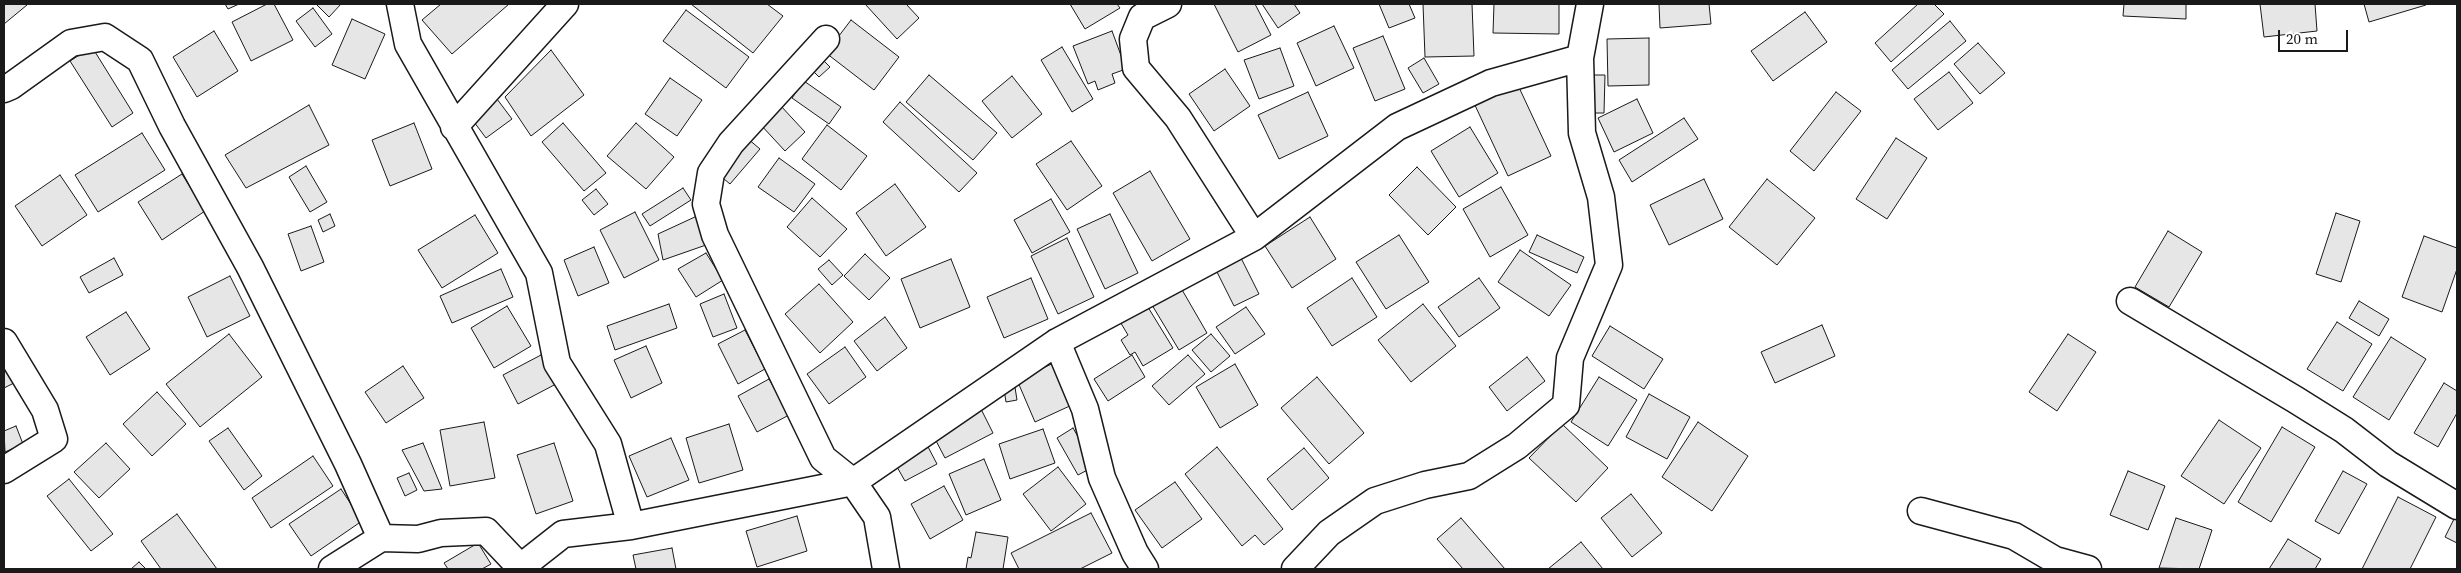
<!DOCTYPE html>
<html>
<head>
<meta charset="utf-8">
<style>
  body { margin:0 }
  #map { position:relative; width:2461px; height:573px; overflow:hidden; background:#fff; font-family:"Source Serif 4",serif }
  canvas { display:block }
  .frame { position:absolute; inset:0; border:5px solid #1a1a1a; pointer-events:none }
  .scale { position:absolute; left:2278px; top:30px; width:70px; height:22px; box-sizing:border-box; border:2px solid #1a1a1a; border-top:0; padding-left:6px; font-size:15px; line-height:18px; white-space:nowrap; color:#1a1a1a; -webkit-text-stroke:4px #fff; paint-order:stroke }
</style>
</head>
<body>
<div id="map">
<canvas width="2461" height="573"></canvas>
<div class="frame"></div>
<div class="scale">20 m</div>
</div>
<script>
const ctx = document.querySelector('canvas').getContext('2d');
ctx.lineJoin = 'round';
function paint(path, color) { ctx.fillStyle = color; ctx.fill(path, 'evenodd'); }
const shape = rows => new Path2D(rows.map(r => 'M' + r).join(''));
function strokePath(path, color, width, dash) { ctx.strokeStyle = color; ctx.lineWidth = width; ctx.lineCap = dash ? 'butt' : 'round'; ctx.setLineDash(dash || []); ctx.stroke(path); }
const building = shape([
  [4,4,26,4,27,5,4,24,4,4],
  [225,4,239,4,228,9,225,4],
  [267,4,274,4,293,40,251,61,232,22,267,4],
  [316,4,341,4,329,17,316,4],
  [441,4,509,4,452,54,422,20,441,4],
  [691,4,767,4,783,16,753,53,691,4],
  [865,4,906,4,919,18,897,39,865,4],
  [1070,4,1117,4,1120,8,1085,29,1070,4],
  [1214,4,1255,4,1271,35,1238,52,1214,4],
  [1262,4,1294,4,1300,13,1278,28,1262,4],
  [1379,4,1409,4,1415,18,1389,28,1379,4],
  [1423,4,1472,4,1474,56,1425,57,1423,4],
  [1494,4,1559,4,1559,34,1493,33,1494,4],
  [1659,4,1709,4,1711,24,1660,28,1659,4],
  [1918,4,1934,4,1944,14,1891,62,1875,43,1918,4],
  [2124,4,2186,4,2186,19,2123,16,2124,4],
  [2260,4,2315,4,2317,31,2264,37,2260,4],
  [2364,4,2426,4,2426,5,2369,22,2364,4],
  [313,8,332,34,315,47,296,21,313,8],
  [686,10,749,57,726,88,663,41,686,10],
  [1805,12,1827,42,1773,81,1751,51,1805,12],
  [352,19,385,34,365,79,332,65,352,19],
  [851,20,899,57,874,90,826,53,851,20],
  [1950,21,1966,41,1908,89,1892,70,1950,21],
  [1334,26,1354,68,1316,86,1297,43,1334,26],
  [214,31,238,71,197,97,173,57,214,31],
  [1112,31,1126,69,1112,74,1115,83,1098,90,1095,81,1088,84,1073,46,1112,31],
  [1383,36,1405,89,1375,101,1353,48,1383,36],
  [1649,38,1649,85,1608,86,1607,39,1649,38],
  [1978,43,2005,73,1980,94,1954,64,1978,43],
  [92,47,133,113,112,127,70,61,92,47],
  [1062,47,1093,99,1072,112,1041,60,1062,47],
  [1280,48,1294,86,1259,99,1244,60,1280,48],
  [551,50,584,95,531,136,505,97,551,50],
  [816,53,830,67,819,77,806,64,816,53],
  [1424,58,1439,84,1423,93,1408,68,1424,58],
  [1225,69,1250,106,1214,131,1189,94,1225,69],
  [1949,72,1973,103,1938,130,1914,99,1949,72],
  [929,75,997,133,973,160,906,102,929,75],
  [1588,75,1605,75,1604,113,1588,113,1588,75],
  [1012,76,1042,114,1012,138,982,101,1012,76],
  [670,78,702,100,677,136,645,114,670,78],
  [804,81,841,107,829,124,792,98,804,81],
  [1516,81,1551,156,1508,176,1473,101,1516,81],
  [1308,92,1328,136,1279,159,1258,115,1308,92],
  [1836,92,1861,111,1814,171,1790,151,1836,92],
  [494,95,512,119,486,138,468,114,494,95],
  [1637,99,1653,133,1614,152,1598,118,1637,99],
  [900,102,977,173,959,192,883,122,900,102],
  [309,105,329,145,246,188,225,155,309,105],
  [780,105,805,132,785,151,760,124,780,105],
  [1684,118,1698,139,1632,182,1619,160,1684,118],
  [414,123,432,169,390,186,372,140,414,123],
  [563,123,606,173,584,191,542,142,563,123],
  [636,123,674,157,646,189,607,156,636,123],
  [827,125,867,156,841,190,802,159,827,125],
  [1470,127,1498,173,1459,197,1431,151,1470,127],
  [142,133,165,170,98,212,75,175,142,133],
  [747,138,760,149,730,184,717,173,747,138],
  [1896,138,1927,158,1887,219,1856,199,1896,138],
  [1071,141,1102,186,1067,210,1036,164,1071,141],
  [779,158,815,184,794,212,758,187,779,158],
  [306,166,327,202,310,212,289,177,306,166],
  [1417,167,1456,207,1428,235,1389,195,1417,167],
  [1150,171,1190,239,1152,261,1113,193,1150,171],
  [182,174,205,211,162,240,138,202,182,174],
  [60,175,87,215,42,246,15,206,60,175],
  [1704,179,1723,219,1669,245,1650,205,1704,179],
  [1767,179,1815,218,1777,265,1729,227,1767,179],
  [895,184,926,227,886,256,856,213,895,184],
  [1501,187,1528,235,1490,257,1463,209,1501,187],
  [683,188,691,200,650,226,642,214,683,188],
  [596,189,608,204,594,215,582,200,596,189],
  [812,198,847,229,820,257,787,227,812,198],
  [1051,199,1070,232,1032,253,1014,220,1051,199],
  [635,212,659,260,624,278,600,230,635,212],
  [2336,213,2360,221,2341,282,2316,274,2336,213],
  [330,214,335,226,323,232,318,220,330,214],
  [1110,214,1138,273,1105,289,1077,229,1110,214],
  [475,215,498,253,442,288,418,250,475,215],
  [697,216,706,245,663,260,658,234,697,216],
  [1310,217,1336,259,1292,288,1265,246,1310,217],
  [311,226,324,262,301,271,288,234,311,226],
  [2168,231,2202,252,2169,307,2135,287,2168,231],
  [1399,235,1429,282,1386,309,1356,262,1399,235],
  [1537,235,1584,257,1577,273,1529,252,1537,235],
  [2424,236,2457,248,2457,269,2442,312,2402,297,2424,236],
  [1067,238,1094,297,1058,314,1031,256,1067,238],
  [594,247,609,283,578,296,564,260,594,247],
  [1520,250,1571,285,1549,316,1498,282,1520,250],
  [706,253,723,280,696,297,678,269,706,253],
  [865,254,890,278,869,300,844,276,865,254],
  [114,258,123,275,89,293,80,277,114,258],
  [1241,258,1259,294,1234,306,1216,270,1241,258],
  [951,259,970,307,920,328,901,279,951,259],
  [829,260,843,275,832,285,818,269,829,260],
  [501,269,513,297,452,323,440,296,501,269],
  [230,276,250,316,207,337,188,297,230,276],
  [1031,278,1048,319,1004,338,987,297,1031,278],
  [1352,278,1377,317,1332,346,1307,308,1352,278],
  [1479,278,1500,308,1459,337,1438,307,1479,278],
  [819,284,853,322,820,353,785,314,819,284],
  [1181,288,1207,333,1179,350,1152,305,1181,288],
  [724,294,737,328,713,337,700,304,724,294],
  [2359,301,2389,319,2379,336,2349,318,2359,301],
  [669,304,677,328,615,350,607,326,669,304],
  [1146,304,1173,348,1143,366,1135,352,1130,355,1121,340,1128,335,1119,320,1146,304],
  [1423,304,1456,346,1411,382,1378,340,1423,304],
  [507,306,531,346,494,368,471,328,507,306],
  [1246,307,1265,334,1235,354,1216,327,1246,307],
  [126,312,150,349,110,375,86,337,126,312],
  [885,317,907,348,877,371,854,341,885,317],
  [2337,322,2372,344,2343,391,2307,369,2337,322],
  [1822,325,1835,356,1775,383,1761,352,1822,325],
  [1610,326,1663,359,1644,389,1592,356,1610,326],
  [745,330,765,369,738,384,718,344,745,330],
  [229,334,262,377,200,427,166,384,229,334],
  [1211,334,1230,356,1211,372,1192,350,1211,334],
  [2068,334,2096,352,2057,411,2029,392,2068,334],
  [2391,337,2426,359,2389,420,2353,397,2391,337],
  [646,346,662,383,631,398,614,360,646,346],
  [845,347,866,377,829,404,807,374,845,347],
  [541,355,556,384,518,404,503,375,541,355],
  [1132,355,1145,377,1108,401,1094,379,1132,355],
  [1188,355,1205,374,1169,405,1152,386,1188,355],
  [1527,357,1545,381,1507,411,1489,387,1527,357],
  [4,362,14,383,4,388,4,362],
  [1056,362,1074,404,1035,422,1017,380,1056,362],
  [1235,364,1258,405,1220,428,1196,387,1235,364],
  [403,366,424,398,386,423,365,392,403,366],
  [1317,377,1364,433,1329,464,1281,408,1317,377],
  [1599,377,1637,400,1608,446,1571,422,1599,377],
  [769,379,789,415,757,432,738,396,769,379],
  [1014,381,1017,400,1006,402,1003,383,1014,381],
  [2444,383,2457,391,2457,413,2438,447,2414,433,2444,383],
  [157,392,186,424,152,456,123,424,157,392],
  [1649,394,1690,417,1667,459,1626,437,1649,394],
  [981,409,993,433,945,458,933,435,981,409],
  [2219,420,2261,448,2224,504,2181,476,2219,420],
  [484,422,495,478,450,486,440,430,484,422],
  [1698,422,1748,456,1712,511,1662,477,1698,422],
  [729,424,743,470,699,483,686,438,729,424],
  [1562,424,1608,468,1576,502,1529,458,1562,424],
  [16,426,23,444,5,452,4,431,16,426],
  [2282,427,2315,447,2271,522,2238,502,2282,427],
  [228,428,262,476,244,490,209,441,228,428],
  [1073,428,1095,466,1078,475,1057,438,1073,428],
  [1043,429,1055,463,1010,479,999,444,1043,429],
  [671,438,689,480,647,497,629,456,671,438],
  [106,443,130,469,99,498,74,472,106,443],
  [423,443,442,489,424,491,402,450,423,443],
  [554,443,573,501,536,514,517,455,554,443],
  [926,443,937,464,905,481,893,460,926,443],
  [1217,447,1283,529,1264,545,1255,535,1242,546,1185,474,1217,447],
  [1304,448,1329,478,1292,510,1267,479,1304,448],
  [313,456,333,486,271,528,252,498,313,456],
  [984,459,1001,500,966,515,949,474,984,459],
  [1058,467,1086,504,1051,531,1023,494,1058,467],
  [2128,471,2165,486,2148,530,2110,515,2128,471],
  [2343,471,2367,484,2339,534,2315,521,2343,471],
  [409,473,417,490,405,496,397,478,409,473],
  [69,479,113,534,91,551,47,496,69,479],
  [1175,482,1202,519,1162,548,1135,510,1175,482],
  [944,486,963,520,930,539,911,504,944,486],
  [341,489,362,521,311,556,289,524,341,489],
  [1631,494,1662,533,1632,557,1601,518,1631,494],
  [2398,497,2436,517,2410,569,2362,569,2398,497],
  [1091,513,1112,553,1080,569,1019,569,1011,553,1091,513],
  [177,514,217,569,161,569,141,541,177,514],
  [2456,515,2457,515,2457,543,2445,537,2456,515],
  [797,516,807,551,757,567,746,531,797,516],
  [1461,518,1505,569,1463,569,1437,539,1461,518],
  [2176,518,2212,530,2199,569,2159,568,2176,518],
  [976,532,1008,537,1003,569,966,569,968,557,971,558,976,532],
  [2288,539,2321,559,2315,569,2269,569,2288,539],
  [1581,542,1603,569,1548,569,1581,542],
  [478,543,491,564,482,569,448,569,444,563,478,543],
  [672,548,676,569,636,569,633,555,672,548],
  [139,562,146,569,131,569,139,562]
]);
paint(building, '#e6e6e6');
strokePath(building, '#1a1a1a', 1);
const minor = shape([
  [400,4,408,44,539,273,557,363,608,444,631,526],
  [1168,4,1142,17,1133,39,1136,68,1178,118,1254,237],
  [826,39,731,143,711,173,706,204,715,235,823,458,853,482,877,517,886,569],
  [4,89,11,86,71,43,105,37,140,60,172,126,250,267,348,464,381,538],
  [454,127,565,4],
  [2130,301,2296,400,2344,430,2388,464,2457,506],
  [4,342,45,410,54,439,4,470],
  [1057,342,1085,409,1102,478,1135,553,1145,569],
  [1921,511,2014,536,2055,560,2088,569],
  [521,567,563,534,631,526,853,482,1057,342,1254,237,1397,127,1491,83,1580,58],
  [332,569,381,538,418,539,441,533,486,531,522,569],
  [1295,569,1329,533,1375,501,1425,485,1469,476,1517,446,1566,405,1570,358,1609,265,1601,197,1582,133,1580,58,1590,4]
]);
strokePath(minor, '#1a1a1a', 29);
strokePath(minor, '#fff', 26);
</script>
</body>
</html>
